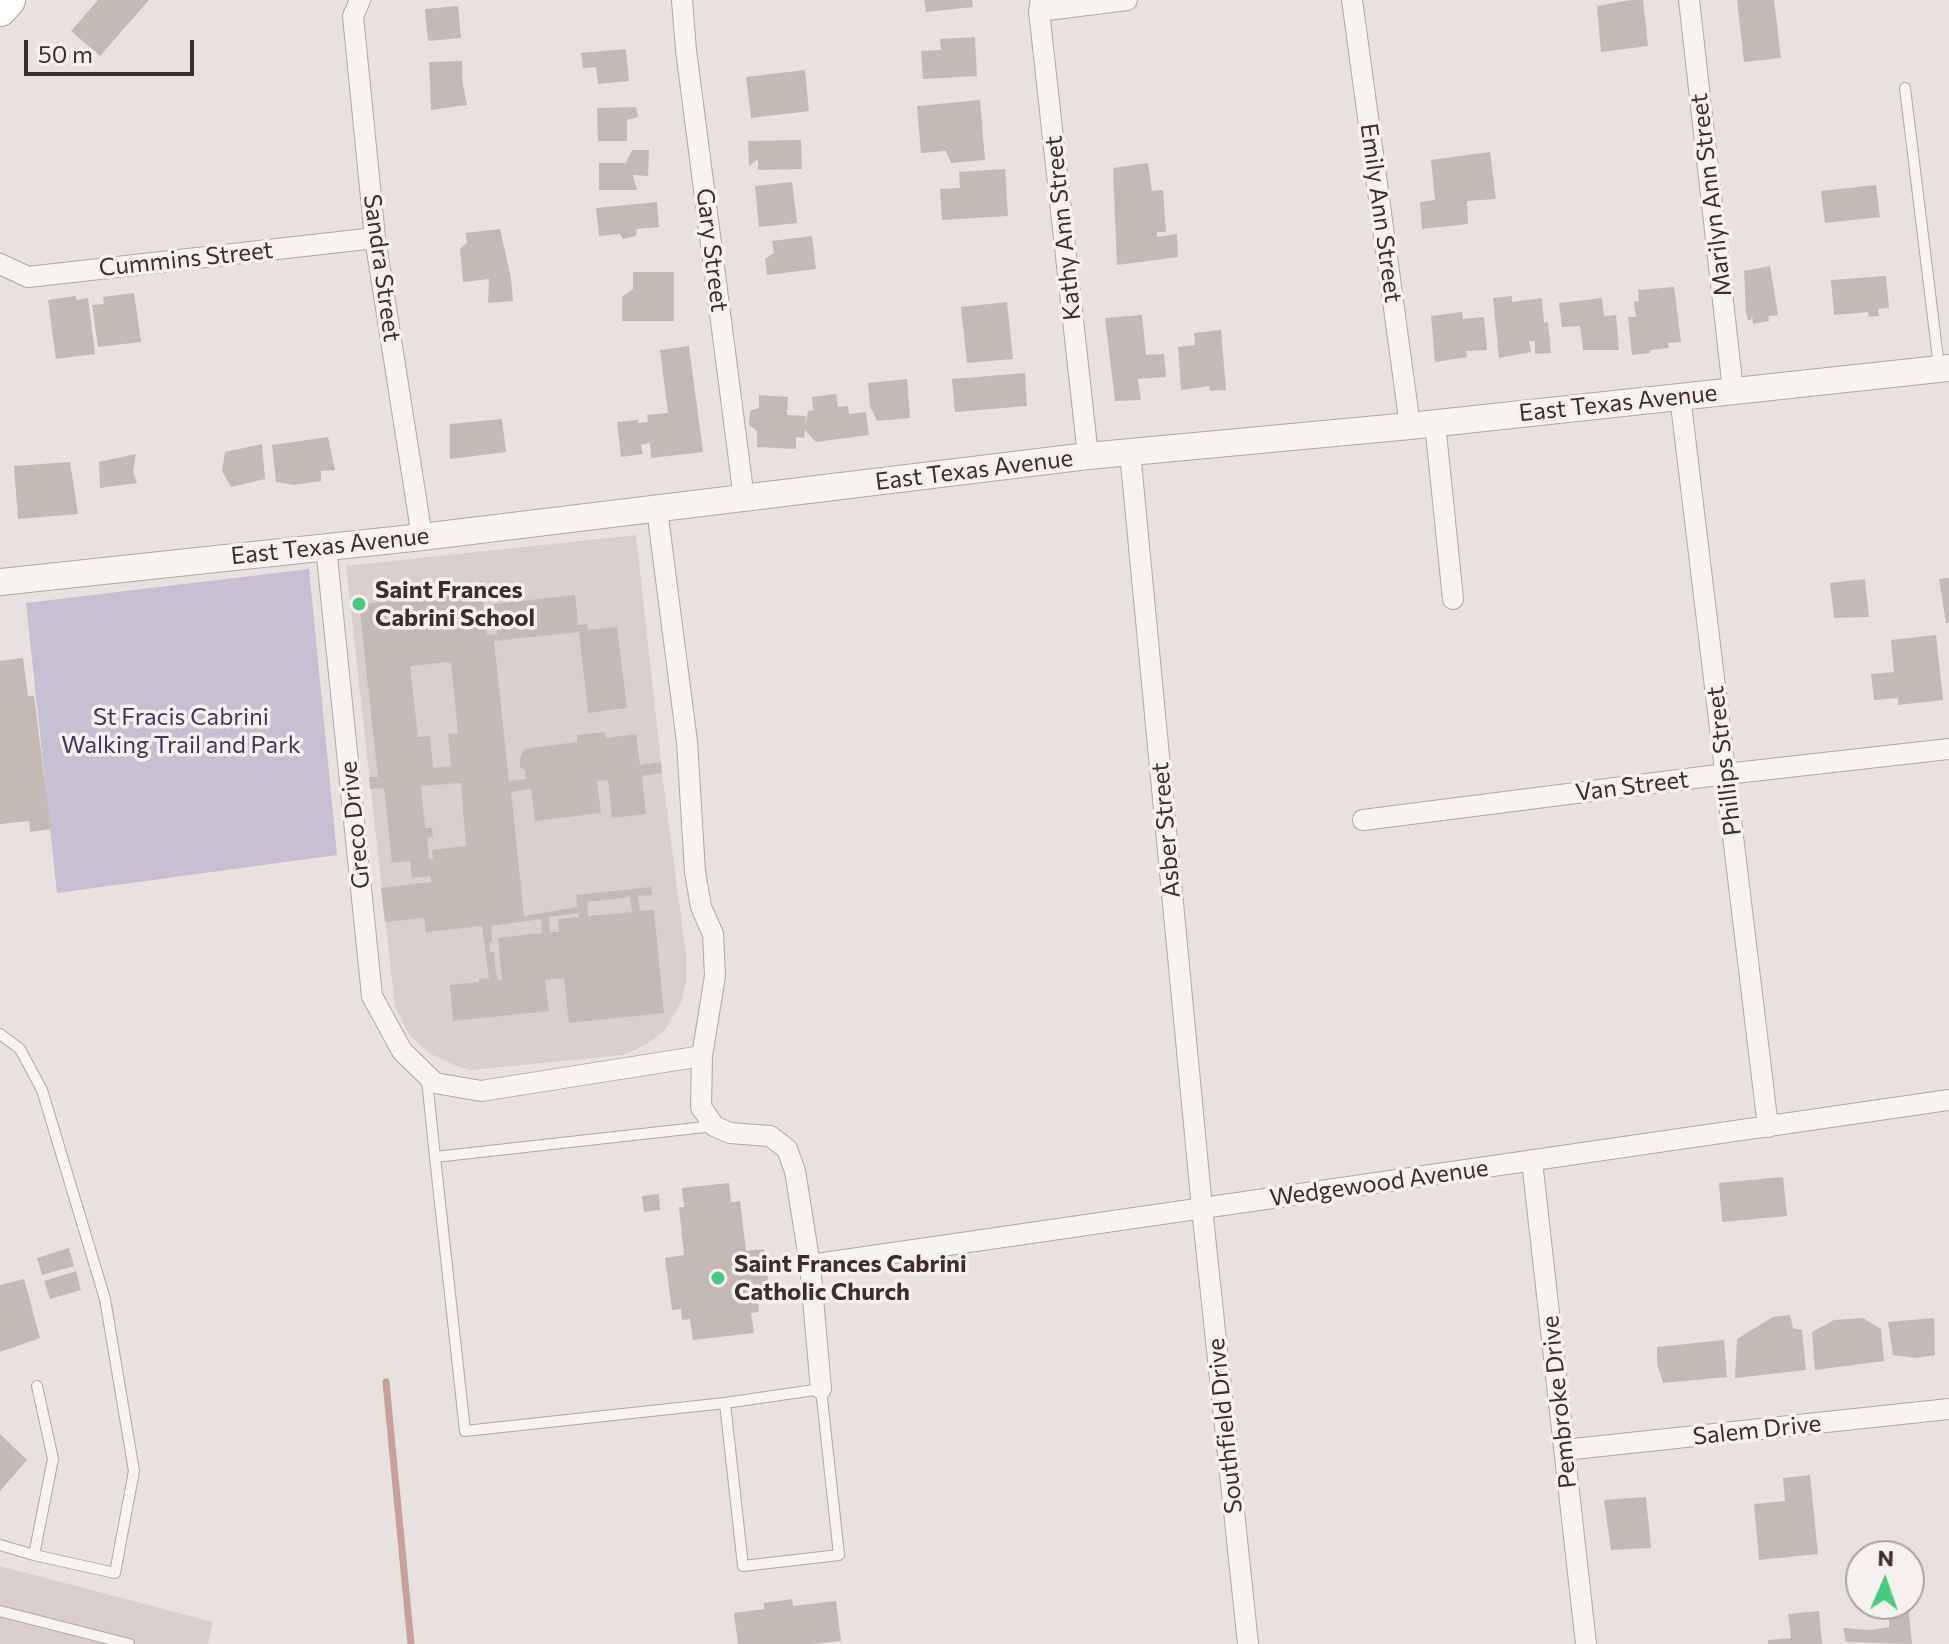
<!DOCTYPE html>
<html>
<head>
<meta charset="utf-8">
<style>
  body { margin:0 }
  #map { position:relative; width:1949px; height:1644px; overflow:hidden; background:#e8e1df; font-family:Commissioner,sans-serif }
  canvas { display:block }
  .north { position:absolute; left:1845px; top:1540px; width:80px; height:80px; box-sizing:border-box; background:#f6f0ee; border:2px solid #ada29f; border-radius:50%; rotate:2deg; font-size:22px; font-weight:700; line-height:32px; text-align:center; color:#3f2d28 }
  .north::after { content:''; display:block; margin:auto; width:28px; height:36px; background:#44cd80; clip-path:polygon(50% 0,100% 100%,50% 72%,0 100%) }
  .scale { position:absolute; left:24px; top:40px; width:170px; height:36px; box-sizing:border-box; border:4px solid #3f2d28; border-top:0; padding-left:10px; font-size:24px; line-height:28px; white-space:nowrap; color:#3f2d28; -webkit-text-stroke:6px #f6f0ee; paint-order:stroke }
</style>
</head>
<body>
<div id="map">
<canvas width="1949" height="1644"></canvas>
<div class="north">N</div>
<div class="scale">50 m</div>
</div>
<script>
const ctx = document.querySelector('canvas').getContext('2d');
ctx.lineJoin = 'round';
function paint(path, color) { ctx.fillStyle = color; ctx.fill(path, 'evenodd'); }
const shape = rows => new Path2D(rows.map(r => 'M' + r).join(''));
function strokePath(path, color, width, dash) { ctx.strokeStyle = color; ctx.lineWidth = width; ctx.lineCap = dash ? 'butt' : 'round'; ctx.setLineDash(dash || []); ctx.stroke(path); }
function write(font, color, halo, rows, align = 'center') {
  ctx.font = font + ' Commissioner,sans-serif'; ctx.lineWidth = 7; ctx.setLineDash([]); ctx.textBaseline = 'middle'; ctx.strokeStyle = halo; ctx.fillStyle = color; for (const [text, x, y, turn = 0] of rows) {
    ctx.save(); ctx.translate(x, y); ctx.rotate((+turn || 0) * Math.PI / 180); ctx.textAlign = isNaN(turn) ? turn : align; if (halo) ctx.strokeText(text, 0, 0); ctx.fillText(text, 0, 0); ctx.restore();
  }
}
paint(shape([
  [636,535,662,773,686,955,686,981,681,1003,664,1031,647,1044,623,1055,470,1070,456,1066,431,1054,420,1045,409,1034,395,1007,346,566],
  [0,1566,213,1622,208,1644,0,1644]
]), '#dacfcd');
paint(shape([
  [309,569,337,855,57,893,26,603]
]), '#c6c0d2');
strokePath(shape([
  [386,1382,411,1644]
]), '#c89f9a', 7);
paint(shape([
  [98,0,149,0,100,56,71,31],
  [924,0,972,0,973,7,926,12],
  [1631,0,1643,0,1648,46,1601,52,1597,6],
  [1737,0,1774,0,1781,58,1744,62],
  [458,6,461,38,428,41,425,9],
  [975,37,977,76,923,79,921,51,941,50,940,39],
  [626,49,629,81,598,84,596,67,583,68,581,53],
  [462,61,462,79,467,105,431,110,429,62],
  [805,70,809,111,751,118,746,77],
  [980,100,985,160,951,163,946,151,921,153,917,106],
  [636,107,638,117,627,120,627,141,598,141,597,108],
  [801,140,802,169,758,170,758,159,749,166,748,141],
  [632,150,649,150,648,176,633,175,637,190,599,190,599,163,626,163],
  [1490,152,1496,199,1467,201,1468,224,1422,229,1420,202,1435,200,1431,160],
  [1148,163,1152,191,1163,190,1166,232,1157,232,1157,237,1177,234,1178,257,1117,265,1113,168],
  [1005,169,1008,216,942,220,940,189,960,188,959,172],
  [792,182,797,223,759,227,755,186],
  [1876,185,1880,217,1825,223,1821,191],
  [657,202,659,227,637,229,636,236,623,239,620,234,599,236,596,208],
  [500,229,511,278,513,301,488,303,489,279,463,282,460,249,467,242,466,233],
  [812,236,816,269,767,275,765,259,774,253,772,241],
  [1770,266,1778,315,1768,316,1769,321,1753,324,1752,316,1751,320,1748,320,1746,312,1744,271],
  [633,272,674,272,674,321,622,321,622,297,633,289],
  [1886,276,1889,308,1878,309,1879,316,1869,317,1868,312,1834,315,1831,280],
  [1674,287,1681,342,1668,343,1669,348,1650,350,1650,353,1632,355,1628,317,1636,317,1634,302,1639,301,1638,290],
  [134,293,141,342,98,347,92,305,104,304,103,297],
  [75,296,77,300,88,298,95,354,56,359,48,300],
  [1512,296,1512,302,1542,298,1544,323,1548,322,1551,353,1535,354,1535,341,1529,341,1531,352,1499,358,1493,298],
  [1602,298,1604,316,1616,315,1619,350,1583,350,1580,326,1562,327,1559,303],
  [1007,302,1013,359,967,363,961,307],
  [1462,312,1463,319,1484,317,1487,350,1466,351,1467,357,1435,362,1431,316],
  [1142,315,1146,355,1164,354,1166,377,1138,379,1141,400,1115,401,1105,318],
  [1221,330,1226,390,1210,391,1209,386,1181,390,1178,347,1195,345,1194,333],
  [689,346,703,452,651,458,650,443,641,445,643,454,621,457,617,422,638,420,638,423,648,422,647,415,668,413,660,350],
  [1025,373,1027,406,955,412,952,379],
  [907,379,910,418,877,421,870,406,868,383],
  [836,394,838,407,848,406,849,414,866,412,869,435,816,442,805,430,804,438,796,437,796,449,757,447,757,431,749,425,750,411,759,408,759,395,788,397,787,415,806,416,805,426,808,411,813,410,812,397],
  [502,419,506,452,450,459,450,424],
  [328,437,335,470,321,471,321,481,294,485,276,482,272,445],
  [262,444,265,479,231,487,222,471,225,452],
  [136,454,133,471,137,483,100,488,99,462],
  [70,462,78,514,18,519,14,466],
  [1949,578,1949,623,1946,623,1939,579],
  [1865,579,1869,617,1834,618,1830,583],
  [482,593,487,635,497,634,494,604,575,595,578,625,587,624,588,630,617,627,627,708,588,713,579,632,494,641,509,781,526,779,525,770,520,767,520,758,524,749,577,742,577,735,605,732,606,738,636,734,640,765,661,762,662,773,642,776,646,814,612,818,608,780,597,781,601,813,535,821,531,789,511,792,524,916,577,907,576,895,651,887,652,895,638,896,640,911,654,910,664,1013,569,1023,564,978,545,980,549,1011,453,1021,450,985,479,982,479,979,489,978,482,926,426,932,424,918,385,922,381,888,431,882,430,876,412,878,410,861,392,863,384,788,370,789,369,777,378,777,359,604],
  [451,662,458,733,448,734,451,766,433,768,430,736,418,737,410,666],
  [461,783,466,846,432,850,433,858,429,859,427,838,433,837,432,828,425,828,421,786],
  [630,897,632,912,588,916,587,902],
  [578,913,579,917,558,919,559,932,550,932,549,917],
  [541,919,542,933,498,938,502,980,497,980,494,952,490,952,489,942,492,942,491,926],
  [1936,635,1943,700,1898,705,1898,698,1874,700,1871,674,1894,672,1891,640],
  [23,658,28,696,34,696,51,829,30,832,29,821,0,824,0,661],
  [1783,1177,1787,1216,1722,1222,1719,1183],
  [729,1183,731,1202,740,1201,746,1251,764,1249,770,1297,758,1298,759,1312,751,1313,754,1333,693,1340,690,1319,682,1320,681,1309,672,1310,665,1258,684,1255,679,1207,684,1207,682,1188],
  [659,1194,660,1210,644,1212,642,1196],
  [69,1248,74,1266,42,1275,37,1258],
  [76,1271,81,1290,50,1299,44,1281],
  [24,1279,40,1338,0,1352,0,1285],
  [1790,1315,1793,1328,1802,1330,1806,1370,1735,1378,1737,1339,1773,1317],
  [1863,1318,1881,1329,1884,1361,1815,1370,1812,1332,1834,1320],
  [1934,1318,1935,1355,1916,1358,1893,1355,1888,1322],
  [1724,1340,1727,1377,1663,1383,1657,1364,1657,1347],
  [0,1434,27,1460,0,1491],
  [1810,1475,1818,1554,1759,1560,1754,1504,1785,1501,1783,1478],
  [1646,1497,1651,1548,1611,1550,1604,1500],
  [792,1599,793,1606,836,1601,841,1641,814,1644,738,1644,734,1613,764,1609,764,1603],
  [1889,1604,1908,1604,1912,1644,1846,1642,1843,1628,1870,1630,1889,1627],
  [1819,1611,1822,1644,1768,1644,1768,1640,1791,1638,1788,1614]
]), '#c5b9b6');
const service = shape([
  [1905,88,1939,367],
  [0,1034,20,1049,42,1090,105,1299,134,1471,115,1573,34,1555],
  [427,1080,435,1157],
  [714,1126,435,1157,465,1431,725,1403,743,1566,839,1555,821,1389,725,1403],
  [0,1545,34,1555,53,1459,37,1386],
  [0,1611,129,1644]
]);
const minor = shape([
  [360,0,353,16,375,238,422,537],
  [682,0,686,50,744,499],
  [1041,0,1039,11,1088,456],
  [1352,0,1410,426],
  [1689,0,1733,390],
  [1039,11,1127,0],
  [0,264,28,277,375,238],
  [1680,396,1768,1127],
  [1435,423,1453,599],
  [1130,452,1202,1208,1248,1644],
  [657,509,687,742,695,872,701,907,713,934,715,976,702,1056,701,1107,714,1126,730,1133,770,1136,787,1149,795,1171,810,1265,821,1389],
  [326,547,372,996,402,1051,435,1083,481,1091,702,1056],
  [1363,820,1726,774,1949,749],
  [1532,1161,1586,1644],
  [810,1265,1949,1100],
  [1564,1450,1949,1409]
]);
const tertiary = shape([
  [0,582,422,537,1088,456,1410,426,1949,368]
]);
const primary = shape([
  [0,9,8,0]
]);
strokePath(service, '#b2a7a4', 12);
strokePath(minor, '#b2a7a4', 22);
strokePath(tertiary, '#b2a7a4', 28);
strokePath(primary, '#b4a29e', 36);
strokePath(service, '#f6f3f1', 10);
strokePath(minor, '#f6f3f1', 20);
strokePath(tertiary, '#f6f3f1', 26);
strokePath(primary, '#fff', 34);
for (const [x, y, r, color] of [
  [359,604,8,"#44cd80"],
  [718,1278,8,"#44cd80"]
]) { const dot = new Path2D(); dot.arc(x, y, r, 0, 2 * Math.PI); ctx.fillStyle = color; ctx.fill(dot); strokePath(dot, '#f6f0ee', 3); }
write('24px', '#3f2d28', '#f6f0ee', [
  ["Marilyn Ann Street",1711,195,-97],
  ["Emily Ann Street",1381,213,82],
  ["Kathy Ann Street",1063,228,-96],
  ["Gary Street",712,250,83],
  ["Cummins Street",186,259,-6],
  ["Sandra Street",382,268,82],
  ["East Texas Avenue",1618,403,-6],
  ["East Texas Avenue",974,470,-7],
  ["East Texas Avenue",330,546,-6],
  ["Phillips Street",1724,761,-97],
  ["Van Street",1632,786,-7],
  ["Greco Drive",355,825,-96],
  ["Asber Street",1166,830,-95],
  ["Wedgewood Avenue",1379,1183,-8],
  ["Pembroke Drive",1559,1402,-96],
  ["Southfield Drive",1225,1426,-96],
  ["Salem Drive",1757,1430,-6]
]);
write('bold 24px', '#3f2d28', '#f6f0ee', [
  ["Saint Frances",375,590],
  ["Cabrini School",375,618],
  ["Saint Frances Cabrini",734,1264],
  ["Catholic Church",734,1292]
], 'left');
write('24px', '#44355b', '#f6f0ee', [
  ["St Fracis Cabrini",181,717],
  ["Walking Trail and Park",181,745]
]);
</script>
</body>
</html>
